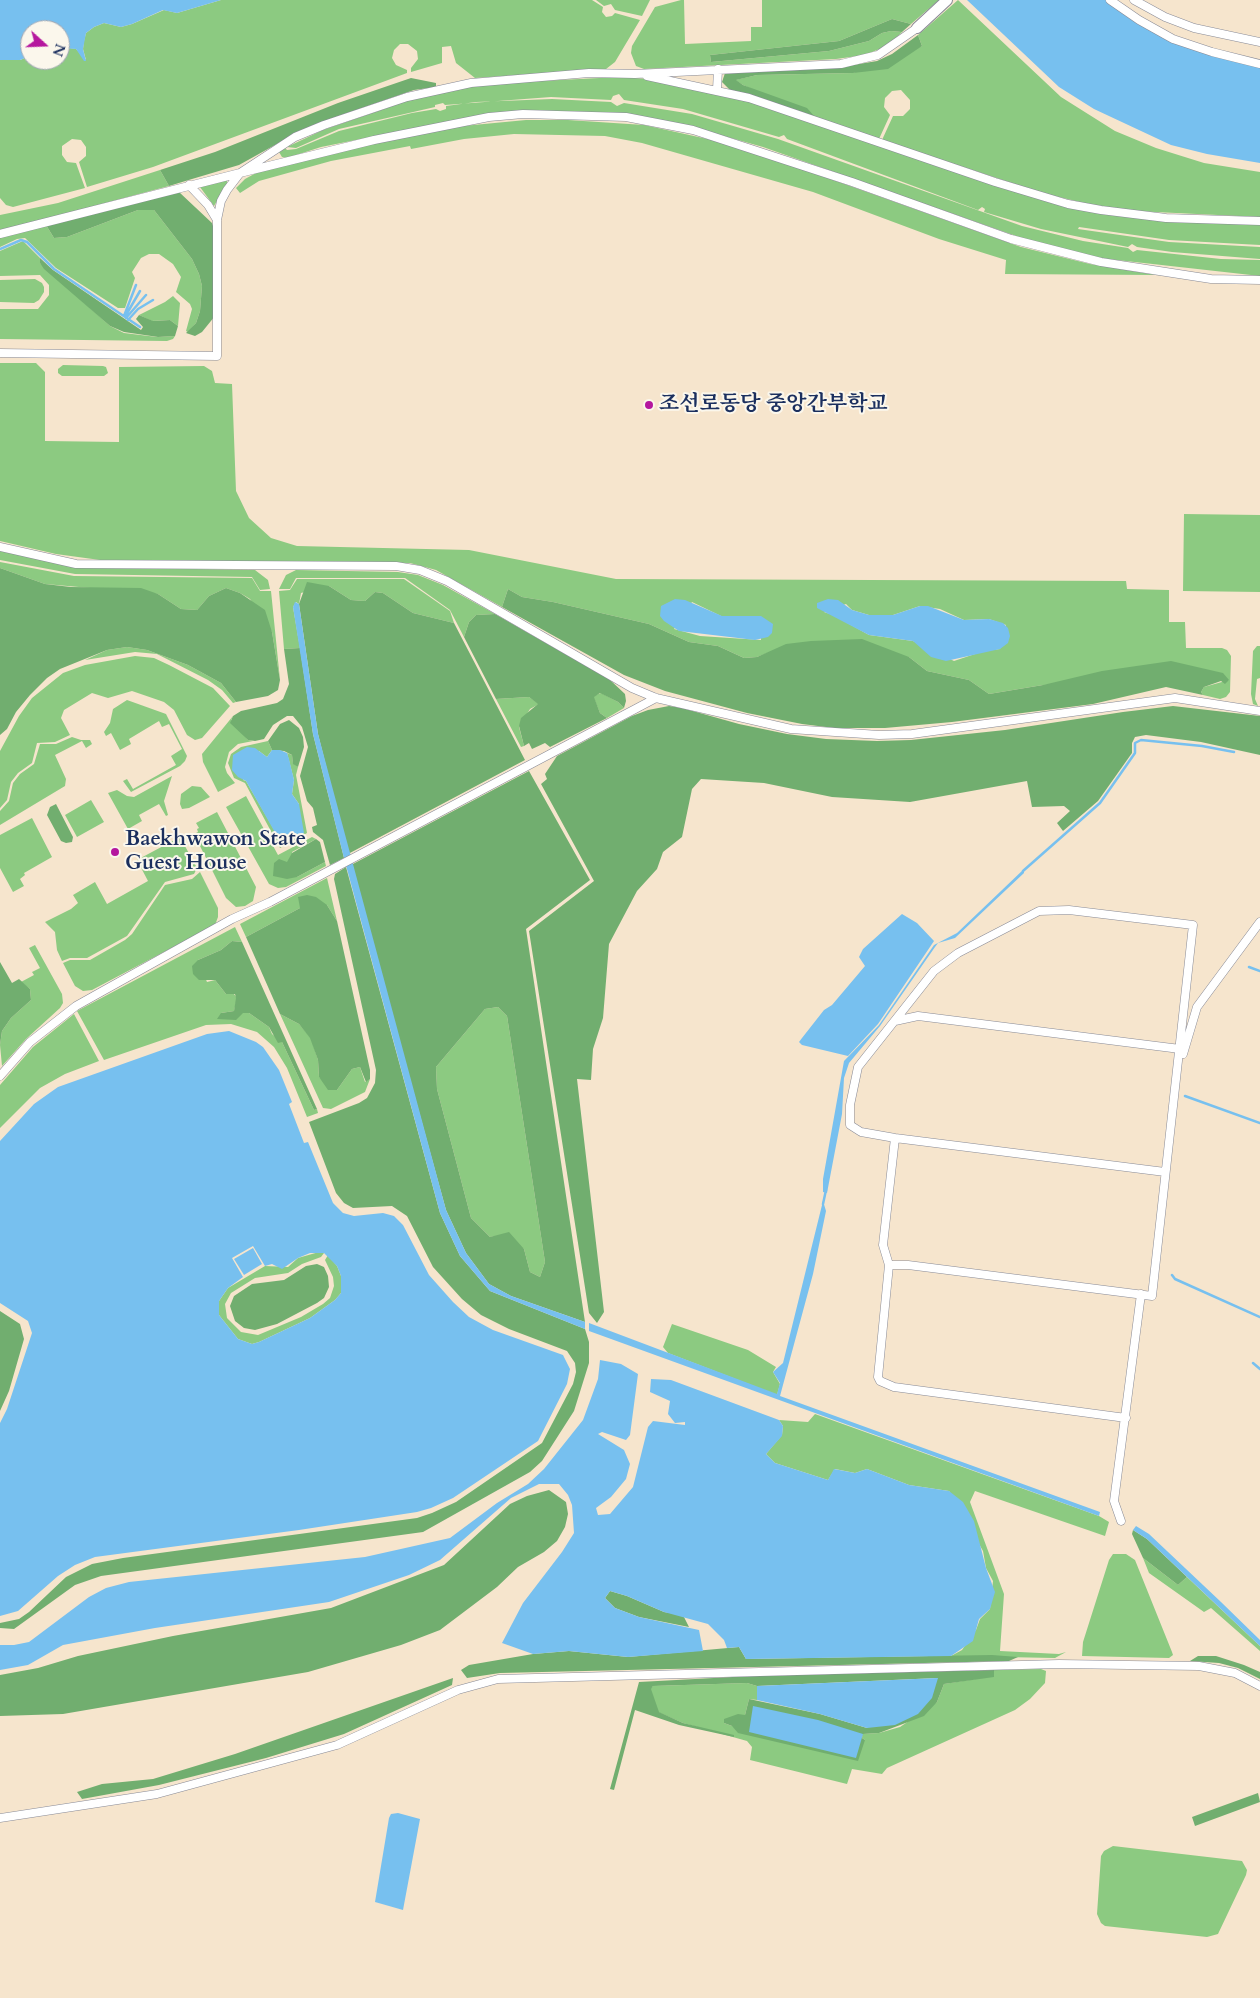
<!DOCTYPE html>
<html>
<head>
<meta charset="utf-8">
<style>
  body { margin:0 }
  #map { position:relative; width:1260px; height:1998px; overflow:hidden; background:#f6e5cd; font-family:Cardo,serif }
  canvas { display:block }
  .north { position:absolute; left:20px; top:20px; width:50px; height:50px; box-sizing:border-box; background:#fbf7ec; border:1px solid #a1a7b3; border-radius:50%; rotate:110deg; font-size:14px; font-weight:700; line-height:20px; text-align:center; color:#1b2f5e }
  .north::after { content:''; display:block; margin:auto; width:18px; height:22px; background:#b5179e; clip-path:polygon(50% 0,100% 100%,50% 72%,0 100%) }
</style>
</head>
<body>
<div id="map">
<canvas width="1260" height="1998"></canvas>
<div class="north">N</div>
</div>
<script>
const ctx = document.querySelector('canvas').getContext('2d');
ctx.lineJoin = 'round';
function paint(path, color) { ctx.fillStyle = color; ctx.fill(path, 'evenodd'); }
const shape = rows => new Path2D(rows.map(r => 'M' + r).join(''));
function strokePath(path, color, width, dash) { ctx.strokeStyle = color; ctx.lineWidth = width; ctx.lineCap = dash ? 'butt' : 'round'; ctx.setLineDash(dash || []); ctx.stroke(path); }
function write(font, color, halo, rows, align = 'center') {
  ctx.font = font + ' Cardo,"Noto Serif KR",serif'; ctx.lineWidth = 4; ctx.setLineDash([]); ctx.textBaseline = 'middle'; ctx.strokeStyle = halo; ctx.fillStyle = color; for (const [text, x, y, turn = 0] of rows) {
    ctx.save(); ctx.translate(x, y); ctx.rotate((+turn || 0) * Math.PI / 180); ctx.textAlign = isNaN(turn) ? turn : align; if (halo) ctx.strokeText(text, 0, 0); ctx.fillText(text, 0, 0); ctx.restore();
  }
}
paint(shape([
  [221,0,592,0,603,7,602,12,606,17,612,16,615,13,640,20,615,62,606,69,475,78,456,63,451,46,442,47,442,63,411,72,411,68,418,59,417,51,408,44,400,44,394,50,392,58,396,65,407,70,407,73,153,167,87,187,79,162,86,156,86,147,81,140,72,139,62,146,62,155,67,162,76,163,85,188,13,207,6,205,0,198,0,60,20,60,30,56,30,60,60,60,60,48,63,47,76,49,86,60,83,49,84,41,86,33,94,27,104,23,121,27,132,24,164,10,177,13],
  [596,0,650,0,642,16,615,10,611,4,604,6],
  [681,0,684,0,685,44,751,41,751,27,762,27,762,0,939,0,911,24,892,19,839,41,710,55,711,62,829,51,869,41,882,33,891,31,902,32,889,45,865,55,836,59,644,69,636,66,631,53,632,46,655,7],
  [958,0,1061,97,1115,131,1156,148,1204,163,1260,172,1260,217,1134,211,1101,207,1042,193,882,140,893,116,903,116,910,109,910,100,901,90,892,91,885,98,884,107,890,115,879,139,815,117,743,85,735,80,757,75,853,73,922,46,918,35],
  [619,77,649,79,749,101,1067,206,1260,224,1260,245,1169,240,1079,227,1078,229,1169,242,1260,247,1260,259,1172,252,1137,247,1132,244,1128,247,1041,229,984,212,985,209,982,207,978,210,787,139,784,135,779,137,683,109,624,100,619,94,613,96,611,100,551,97,445,105,443,103,435,105,435,107,339,129,296,148,287,147,323,130,407,101,481,84],
  [552,99,611,102,617,106,624,103,692,114,778,139,1022,226,1083,241,1128,248,1133,252,1137,250,1221,259,1260,260,1260,276,1099,258,1036,243,763,147,681,124,592,114,461,119,321,147,287,158,282,157,279,152,285,148,287,150,296,149,339,131,412,113,436,109,440,111,446,109,446,106,476,102],
  [526,120,568,120,644,125,712,140,822,176,1021,247,1090,264,1156,275,1005,274,1006,260,939,239,813,192,642,143,605,136,514,134,464,139,411,149,410,146,331,161,259,181,240,193,236,188,245,179,256,173,374,142,463,126],
  [160,170,169,186,0,231,0,215,58,203],
  [227,179,227,184,214,206,200,187],
  [138,210,154,210,192,259,199,274,202,286,200,311,196,323,188,332,186,331,192,309,190,304,176,292,181,277,173,264,159,254,149,254,141,258,132,272,135,278,125,308,118,308,56,268,25,238,17,239,0,247,0,238,46,225,54,238,67,237],
  [23,241,40,258,40,263,110,326,124,333,157,337,175,336,173,339,167,341,0,339,0,309,38,309,49,295,49,285,40,275,0,276,0,251],
  [35,279,42,283,44,287,44,292,39,300,34,303,0,302,0,280],
  [173,296,180,303,178,326,170,320,152,321,139,315,165,302],
  [0,363,36,363,45,372,45,441,119,442,119,367,204,366,212,371,215,383,232,384,236,491,249,518,271,538,297,546,469,550,616,579,1126,581,1127,589,1169,590,1169,622,1185,622,1186,648,1222,648,1227,650,1231,656,1230,692,1226,697,1220,699,1203,695,1201,692,1204,687,1229,680,1043,685,989,694,969,680,927,671,909,657,770,652,757,657,744,658,718,646,689,642,649,624,553,602,522,597,508,589,502,607,436,570,410,563,100,560,56,554,0,541],
  [692,602,721,616,761,616,761,640,700,636,674,629],
  [846,604,852,610,869,615,893,615,920,606,940,609,964,620,989,619,1006,625,1000,649,984,651,954,661,913,641,869,635,833,615,824,612],
  [63,365,103,366,106,367,108,373,104,376,62,376,58,373,58,369],
  [1184,514,1260,515,1260,592,1183,591],
  [0,550,78,567,255,570,268,580,270,589,260,590,252,577,75,574,0,560],
  [0,562,74,576,252,578,260,591,271,591,280,680,272,632,250,599,240,593,226,588,209,596,197,610,181,609,158,594,45,584,0,568],
  [296,570,398,572,418,575,443,585,495,614,476,615,469,622,464,637,450,610,405,578,296,578,290,589,279,589,286,575],
  [297,579,404,579,450,611,454,623,413,613,383,593,375,592,365,601,351,600,329,586,301,593,299,604,296,602,293,607,300,648,284,649,279,591,290,590],
  [1257,646,1260,646,1260,678,1257,679,1255,699,1258,706,1253,704,1251,694,1253,651],
  [127,647,147,650,188,665,221,683,236,702,233,703,222,690,208,680,157,654,135,652,85,660,107,650],
  [135,656,154,658,169,665,213,688,230,706,202,738,195,740,187,735,174,710,164,702,132,691,108,698,92,693,64,710,61,718,70,735,55,742,37,743,32,763,18,773,11,782,7,800,0,808,0,751,19,716,32,698,63,673,85,665],
  [601,693,618,702,624,708,607,718,600,713,593,696],
  [529,697,539,704,530,709,519,727,524,746,521,747,496,699],
  [127,700,166,714,187,756,185,761,180,766,131,792,123,781,127,779,133,789,176,765,171,756,182,749,169,724,162,727,159,721,129,739,131,744,120,750,111,733,106,736,104,732,110,723,113,709],
  [233,716,231,720,248,740,253,741,238,744,229,752,225,767,227,773,235,783,218,792,203,762,202,754],
  [72,737,81,740,90,740,92,744,86,748,82,741,55,755,66,779,65,786,0,825,0,811,9,801,13,783,20,774,34,764,40,744,56,744],
  [268,741,272,750,267,757,259,751,243,780,246,781,283,845,299,804,292,794,294,780,287,753,292,755,293,763,298,767,296,775,307,833,280,848,245,783,234,778,228,763,231,754,241,747],
  [172,776,164,801,168,815,166,816,159,804,139,815,142,821,128,829,108,793,117,790,127,796,134,797],
  [192,786,201,787,210,797,189,808,182,809,180,804,181,794],
  [246,796,278,855,312,837,316,839,292,852,297,877,325,862,326,866,286,887,278,888,269,884,226,807],
  [91,800,104,822,77,837,65,815],
  [217,812,256,887,253,901,245,906,236,907,226,898,194,834,198,832,197,829,199,828,196,823],
  [32,818,52,857,24,873,25,875,20,879,24,886,13,892,0,868,0,835],
  [180,837,197,868,194,874,165,882,127,936,87,958,70,958,62,961,57,950,55,932,45,922,71,909,78,903,73,895,95,882,107,904,148,881,137,860],
  [200,872,218,908,218,917,215,925,92,990,83,991,75,986,63,963,70,960,90,960,125,940,132,934,165,885,192,879],
  [327,878,337,921,327,905,300,908,246,937,240,924],
  [235,927,242,942,232,941,221,950,198,960,207,982,215,980,226,994,234,994,237,998,234,1011,221,1013,249,1013,269,1027,272,1034,282,1042,314,1110,317,1109,318,1113,307,1117,287,1068,274,1047,257,1032,231,1024,206,1025,104,1060,77,1011],
  [35,945,62,994,63,1003,60,1008,26,1039,2,1066,0,1045,2,1031,11,1018,31,1000,30,989,21,982,34,975,32,972,40,968,29,948],
  [498,1007,507,1016,545,1262,540,1277,530,1272,524,1249,498,1236,490,1237,471,1218,437,1089,436,1067,485,1009],
  [74,1014,99,1061,65,1074,40,1088,0,1128,0,1085,33,1047],
  [280,1014,299,1024,311,1038,318,1060,319,1077,337,1090,352,1069,360,1067,365,1082,370,1079,365,1092,331,1109,323,1108],
  [319,1252,324,1253,321,1257,302,1264,288,1273,255,1278,231,1293,225,1304,227,1318,241,1332,258,1335,301,1317,323,1304,330,1298,334,1286,333,1277,325,1260,328,1255,337,1266,341,1276,341,1293,335,1300,310,1318,259,1342,252,1344,238,1339,219,1315,219,1301,228,1288,265,1266,288,1267,298,1258],
  [672,1324,748,1350,776,1367,773,1372,780,1384,777,1395,668,1353,663,1347],
  [815,1414,1099,1516,1109,1522,1105,1536,975,1491,970,1502,1004,1594,1000,1651,1059,1654,1066,1652,1055,1658,951,1656,962,1650,976,1630,980,1619,990,1609,993,1581,986,1568,983,1551,949,1491,909,1485,867,1469,855,1473,835,1469,828,1480,775,1463,766,1454,782,1435,783,1426,779,1420,808,1422],
  [1113,1554,1126,1554,1135,1560,1172,1652,1173,1655,1169,1658,1082,1656,1083,1642,1109,1560],
  [1143,1558,1178,1585,1187,1577,1260,1646,1260,1651,1211,1608,1204,1612,1149,1573],
  [1041,1669,1046,1671,1045,1683,1030,1699,1015,1710,887,1768,882,1774,852,1769,847,1784,750,1760,752,1747,747,1741,683,1723,658,1712,650,1689,653,1686,747,1683,757,1686,757,1700,749,1699,745,1715,724,1723,732,1726,865,1740,862,1738,863,1734,879,1733,900,1727,937,1702,944,1684,994,1676,994,1670],
  [1113,1846,1242,1861,1247,1870,1246,1875,1218,1934,1207,1937,1105,1926,1101,1923,1097,1914,1101,1856,1104,1851]
]), '#8cca81');
paint(shape([
  [892,19,911,24,902,32,891,31,882,33,869,41,829,51,711,62,710,55,839,41],
  [918,35,922,46,888,69,853,73,757,75,736,80,743,85,807,108,815,117,730,90,722,82,725,73,841,67,877,61,892,54],
  [411,78,436,83,436,87,414,90,330,119,293,135,239,165,192,179,169,186,160,170,215,152,338,103],
  [179,192,212,223,214,229,215,316,202,332,195,336,186,333,196,323,200,311,202,286,199,274,192,259,154,210,138,210,67,237,54,238,46,225],
  [40,258,53,270,141,330,143,327,136,319,139,315,153,321,170,320,178,326,175,336,158,337,124,332,110,326,44,269,40,263],
  [0,568,45,584,71,587,141,588,158,594,181,609,197,610,209,596,226,588,240,593,265,610,272,632,280,680,278,690,268,696,236,702,221,683,188,665,147,650,127,647,107,650,60,669,47,678,30,695,16,712,7,729,0,735],
  [307,582,329,586,351,600,365,601,375,592,383,593,413,613,454,623,525,760,348,854,318,734,299,604],
  [508,589,522,597,553,602,649,624,689,642,718,646,744,658,757,657,786,644,811,641,862,639,909,657,927,671,969,680,989,694,1043,685,1102,671,1171,661,1223,673,1229,680,1225,684,1221,681,1204,687,1201,692,1203,695,1166,687,1093,704,952,722,885,728,834,728,802,724,747,713,665,691,624,675,502,607],
  [495,614,609,679,625,694,626,701,624,708,618,702,600,693,594,697,600,713,607,718,550,747,545,743,532,749,529,743,524,746,519,726,521,718,538,704,529,697,496,699,464,637,469,622,476,615],
  [300,648,313,734,344,858,330,865,323,840,313,832,312,827,317,825,313,808,307,801,300,776,308,747,302,727,293,716,287,716,273,725,264,739,255,741,248,740,230,723,233,716,241,711,277,703,283,699,289,684,284,649],
  [669,706,682,708,739,724,787,734,826,739,877,741,911,740,1005,730,1123,712,1173,706,1260,716,1260,755,1201,742,1146,735,1135,737,1132,743,1132,753,1098,801,1063,831,1057,823,1070,811,1064,806,1032,807,1027,781,910,802,832,797,764,783,701,779,692,789,682,837,663,852,657,869,637,891,609,944,603,1018,593,1049,591,1080,577,1079,604,1312,597,1323,589,1313,529,931,594,881,541,784,547,779,545,774,557,756,632,716,648,710],
  [289,720,299,728,303,737,304,747,298,767,293,764,292,755,284,751,272,750,268,741,280,724],
  [529,771,590,880,526,929,585,1322,511,1296,489,1284,466,1253,446,1210,351,865],
  [498,1007,507,1016,545,1262,540,1277,530,1272,524,1249,509,1232,490,1237,471,1218,437,1089,436,1067,485,1009],
  [56,804,73,837,72,842,66,843,61,841,47,815,50,807],
  [316,839,320,842,325,862,297,877,287,879,273,876,274,863,279,859,287,862,292,853],
  [346,867,440,1213,460,1256,490,1291,585,1329,589,1342,589,1363,574,1411,542,1461,530,1472,423,1532,101,1576,75,1585,14,1629,0,1628,0,1623,19,1619,29,1612,66,1577,92,1564,123,1558,417,1518,432,1513,456,1502,542,1443,573,1384,576,1372,575,1363,567,1351,509,1329,481,1315,462,1299,433,1267,407,1216,392,1206,353,1208,344,1203,336,1193,309,1122,359,1103,367,1098,375,1083,376,1070,334,879,335,874],
  [307,895,316,897,327,905,337,921,370,1070,370,1079,366,1082,360,1067,352,1069,337,1090,328,1090,319,1077,318,1060,310,1038,299,1024,280,1014,246,937,300,908,298,897],
  [232,941,242,942,317,1109,314,1110,282,1042,278,1043,269,1027,249,1013,243,1013,236,1020,217,1019,221,1013,234,1011,236,998,235,994,226,994,215,980,199,980,193,974,192,966,198,960,221,950],
  [0,962,12,983,19,979,30,989,31,1000,11,1018,2,1031,0,1045],
  [317,1264,324,1267,328,1276,329,1287,324,1298,317,1303,277,1324,255,1330,244,1328,235,1321,230,1306,234,1296,252,1284,284,1280,306,1266],
  [0,1311,20,1324,24,1339,9,1391,0,1411],
  [549,1490,566,1502,568,1514,565,1527,557,1541,544,1552,518,1567,497,1587,440,1630,401,1645,308,1672,63,1714,0,1716,0,1675,38,1668,78,1656,173,1636,331,1608,444,1565,510,1504,527,1496],
  [1133,1530,1147,1539,1187,1577,1178,1585,1143,1558,1132,1534],
  [610,1591,627,1596,664,1612,683,1615,689,1627,639,1617,615,1608,605,1598],
  [739,1647,746,1659,992,1655,1018,1657,1009,1661,500,1673,467,1678,461,1670,469,1665,533,1654,569,1651,628,1657],
  [1198,1656,1216,1656,1244,1665,1260,1672,1260,1679,1238,1668,1219,1663,1190,1661],
  [994,1670,994,1677,944,1684,937,1702,924,1716,879,1733,863,1734,862,1738,865,1740,858,1761,738,1733,732,1726,724,1723,724,1719,738,1714,745,1715,749,1699,820,1714,867,1728,938,1678,757,1686,747,1683,653,1686,651,1689,659,1712,683,1723,734,1735,734,1737,679,1725,635,1710,614,1790,610,1789,639,1682,751,1676],
  [453,1678,452,1685,344,1734,266,1758,159,1785,82,1799,77,1792,102,1784,153,1779,235,1754],
  [1258,1793,1260,1802,1195,1826,1192,1817]
]), '#71ae6f');
paint(shape([
  [0,0,221,0,177,13,163,10,132,24,121,27,104,23,94,27,86,33,83,49,86,61,84,61,76,49,60,48,60,30,30,30,30,56,20,60,0,60],
  [967,0,1107,0,1166,38,1260,65,1260,163,1207,154,1171,145,1094,109,1059,87],
  [675,599,685,600,722,616,761,616,773,624,772,633,768,637,755,640,679,631,664,621,660,616,661,606],
  [828,599,838,600,852,610,869,615,893,615,920,606,928,606,964,620,989,619,1003,623,1008,628,1010,636,1008,643,1000,649,946,661,931,657,913,641,869,635,817,608,817,603],
  [295,602,299,604,318,734,446,1210,466,1253,489,1284,511,1296,585,1322,585,1329,490,1291,460,1256,440,1213,344,858,313,734,293,607],
  [247,747,255,748,267,757,272,750,280,750,287,753,289,759,294,780,292,794,299,804,304,833,282,845,246,781,238,777,232,770,233,755],
  [1024,869,1024,873,955,938,938,943,935,947,880,1026,849,1063,844,1078,842,1114,827,1193,823,1192,823,1179,844,1061,879,1025,934,945,957,933],
  [902,914,917,923,934,941,878,1024,848,1056,802,1045,799,1042,802,1038,824,1010,832,1005,865,966,859,957,863,949],
  [229,1031,256,1042,263,1047,279,1070,292,1102,289,1104,304,1143,308,1142,333,1203,343,1213,354,1216,383,1213,394,1216,403,1225,429,1275,453,1302,469,1317,493,1330,563,1355,570,1369,567,1384,538,1441,453,1498,431,1508,417,1512,299,1530,95,1557,75,1565,58,1576,18,1611,0,1616,0,1423,7,1409,32,1333,28,1321,0,1303,0,1141,34,1104,58,1087,207,1034],
  [253,1246,265,1266,272,1264,282,1269,298,1258,310,1253,324,1253,337,1266,341,1276,341,1293,335,1300,310,1318,259,1342,252,1344,238,1339,219,1315,219,1301,228,1288,243,1277,232,1258],
  [823,1201,826,1211,813,1274,780,1396,1100,1512,1099,1516,589,1331,589,1323,777,1394,780,1383,773,1372,783,1363],
  [253,1248,262,1264,244,1275,234,1259],
  [600,1360,621,1364,638,1374,630,1435,626,1440,602,1432,598,1434,624,1450,630,1464,626,1479,611,1497,596,1508,598,1515,610,1514,633,1487,648,1427,653,1421,685,1425,685,1422,675,1423,668,1414,670,1401,650,1392,651,1379,671,1380,779,1420,783,1426,782,1436,766,1454,775,1463,828,1480,834,1469,855,1473,867,1469,909,1485,949,1491,963,1502,974,1521,986,1568,995,1592,990,1609,979,1619,973,1641,951,1656,746,1659,739,1647,727,1648,724,1640,708,1624,664,1612,627,1596,610,1591,605,1598,615,1608,639,1617,699,1630,703,1651,628,1657,569,1651,533,1654,502,1643,523,1603,562,1552,574,1533,572,1505,568,1495,559,1484,539,1484,511,1498,440,1560,409,1575,329,1602,155,1628,63,1645,28,1665,0,1670,0,1645,14,1645,29,1642,89,1597,106,1588,129,1582,365,1557,450,1538,497,1503,528,1484,544,1469,583,1420,598,1379],
  [1136,1526,1149,1534,1221,1602,1260,1640,1260,1646,1147,1539,1133,1530],
  [938,1678,932,1698,918,1714,895,1725,867,1728,820,1714,757,1700,757,1686],
  [753,1706,818,1720,863,1734,856,1758,749,1732],
  [398,1813,420,1819,403,1910,375,1902,389,1818,391,1814]
]), '#77c0ef');
strokePath(shape([
  [0,249,21,240,27,242,54,269,140,327],
  [126,315,140,291],
  [124,316,136,285],
  [126,318,146,295],
  [128,320,138,309,153,300],
  [1023,871,1100,803,1135,753,1135,743,1141,740,1202,746,1234,752],
  [1249,967,1260,971],
  [1185,1096,1260,1123],
  [823,1204,826,1190],
  [1172,1275,1175,1279,1260,1317],
  [1253,1363,1260,1369]
]), '#77c0ef', 2.5);
const minor = shape([
  [1110,0,1139,20,1173,39,1212,52,1260,64],
  [1134,0,1165,17,1194,28,1260,42],
  [647,76,749,98,995,182,1068,204,1101,210,1166,218,1260,221],
  [717,90,718,69],
  [189,185,208,205,217,220],
  [0,234,240,173,295,137,324,125,407,97,471,83,589,73,635,74,841,64,878,55,917,28],
  [0,353,217,356,217,220,221,201,227,190,240,173,374,140,489,117,523,114,626,117,693,130,852,182,1011,239,1101,262,1211,279,1260,280],
  [0,547,76,564,396,566,420,570,447,581,632,688,656,698,791,729,879,735,912,734,1175,698,1260,711],
  [895,1021,918,1016,1180,1049],
  [1183,1054,1197,1007,1260,922],
  [0,1076,30,1042,76,1006,101,992,232,919,270,902,656,698],
  [895,1138,883,1245,889,1265,878,1377,880,1381,894,1387,1126,1418],
  [889,1265,908,1265,1152,1296,1193,925,1069,910,1039,911,958,953,934,971,858,1067,850,1105,850,1125,861,1132,895,1138,1165,1172],
  [1121,1521,1114,1501,1141,1294],
  [0,1818,157,1794,337,1745,458,1690,498,1679,1059,1664,1199,1666,1235,1673,1260,1686]
]);
const tertiary = shape([
  [917,28,947,0]
]);
strokePath(minor, '#888a96', 9);
strokePath(tertiary, '#888a96', 12);
strokePath(minor, '#fff', 8);
strokePath(tertiary, '#fff', 10);
for (const [x, y, r, color] of [
  [649,405,5,"#b5179e"],
  [115,852,5,"#b5179e"]
]) { const dot = new Path2D(); dot.arc(x, y, r, 0, 2 * Math.PI); ctx.fillStyle = color; ctx.fill(dot); strokePath(dot, '#fbf7ec', 2); }
write('bold 21px', '#1b2f5e', '#fbf7ec', [
  ["조선로동당 중앙간부학교",659,405],
  ["Baekhwawon State",125,840],
  ["Guest House",125,864]
], 'left');
</script>
</body>
</html>
